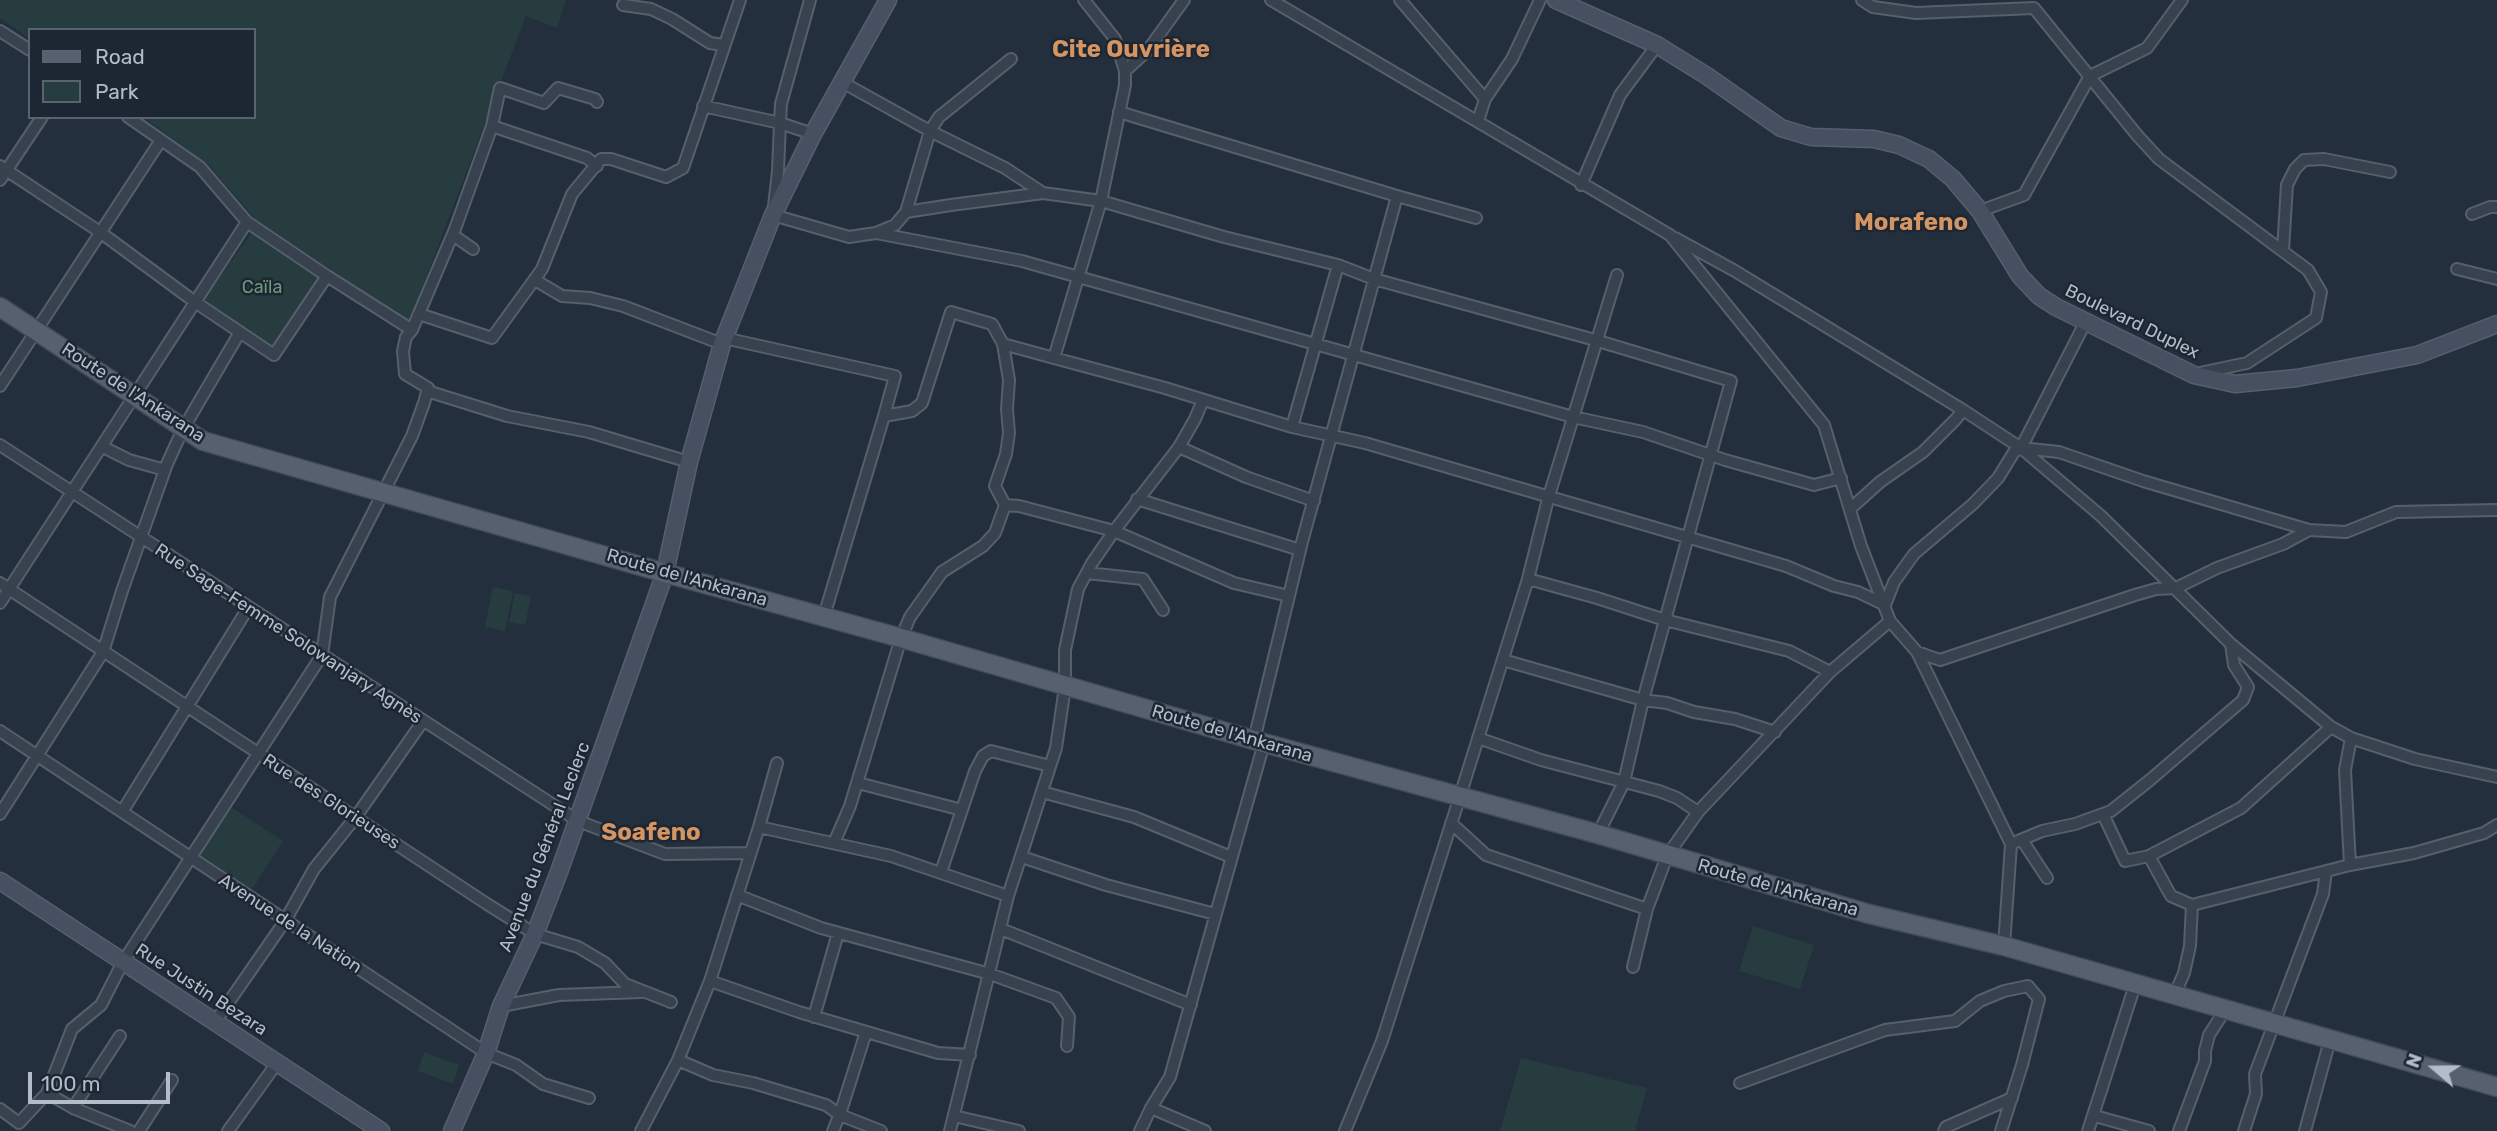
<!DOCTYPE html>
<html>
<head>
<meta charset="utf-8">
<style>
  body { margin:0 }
  #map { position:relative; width:2497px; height:1131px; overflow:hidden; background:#242f3e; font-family:Rubik,sans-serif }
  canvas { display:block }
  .legend { position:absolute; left:28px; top:28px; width:228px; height:91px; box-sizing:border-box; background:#1d2633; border:2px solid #59626f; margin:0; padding:9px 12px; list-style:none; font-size:21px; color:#b4bcc9 }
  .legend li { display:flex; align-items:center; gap:14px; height:35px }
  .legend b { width:35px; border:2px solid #59626f }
  .north { position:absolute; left:2399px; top:1033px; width:70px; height:70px; -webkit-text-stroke:5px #1d2633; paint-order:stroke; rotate:290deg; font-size:19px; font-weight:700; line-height:28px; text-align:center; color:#b4bcc9 }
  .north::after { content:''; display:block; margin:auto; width:24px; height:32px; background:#b4bcc9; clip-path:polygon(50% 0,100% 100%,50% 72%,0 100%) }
  .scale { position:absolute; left:28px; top:1072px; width:142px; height:32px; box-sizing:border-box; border:4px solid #b4bcc9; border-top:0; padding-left:9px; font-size:21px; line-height:24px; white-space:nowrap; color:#b4bcc9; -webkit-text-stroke:5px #1d2633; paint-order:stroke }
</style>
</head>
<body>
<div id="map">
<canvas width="2497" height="1131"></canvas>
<ul class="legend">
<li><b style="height:9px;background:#56606e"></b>Road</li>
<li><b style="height:19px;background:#263c3f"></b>Park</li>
</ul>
<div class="north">N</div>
<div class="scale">100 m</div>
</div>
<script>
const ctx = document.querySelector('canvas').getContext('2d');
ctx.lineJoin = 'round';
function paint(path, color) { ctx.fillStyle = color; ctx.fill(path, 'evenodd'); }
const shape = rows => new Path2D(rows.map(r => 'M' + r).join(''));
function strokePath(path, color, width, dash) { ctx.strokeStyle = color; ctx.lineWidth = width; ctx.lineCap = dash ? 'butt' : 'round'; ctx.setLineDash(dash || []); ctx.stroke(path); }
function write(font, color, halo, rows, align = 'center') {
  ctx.font = font + ' Rubik,sans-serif'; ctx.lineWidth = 5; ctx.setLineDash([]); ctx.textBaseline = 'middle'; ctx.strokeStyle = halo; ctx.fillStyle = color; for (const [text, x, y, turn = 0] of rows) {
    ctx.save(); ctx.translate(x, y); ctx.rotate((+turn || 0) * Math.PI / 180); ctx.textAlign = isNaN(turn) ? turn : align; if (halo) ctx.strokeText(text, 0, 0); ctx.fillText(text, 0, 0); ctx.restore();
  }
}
paint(shape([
  [0,0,566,0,557,28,526,16,409,322,255,219,208,164,143,117,254,117,254,30,30,30,30,39,0,18],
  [252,232,319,278,270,348,202,302],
  [493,587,513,591,505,631,485,627],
  [515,593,531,596,525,625,509,622],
  [228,805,283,841,249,894,194,858],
  [1753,926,1814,945,1800,989,1739,971],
  [424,1052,459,1065,453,1084,418,1071],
  [1521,1058,1647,1088,1635,1131,1500,1131]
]), '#263c3f');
const street = shape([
  [810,0,781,104,780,123,813,134],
  [1084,0,1115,39,1125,71,1125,85,1101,201,1054,358,1165,388,1292,427,1365,443,1786,566,1834,586,1858,592,1885,605,1894,582,1914,554,1973,504,1998,478,2014,452,2021,448,2086,321],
  [1271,0,1670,235,1824,425,1861,546,1890,621,1917,652,2011,844,2004,946],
  [1400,0,1485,99],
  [1862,0,1873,7,1916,13,2034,8,2137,135,2159,159,2308,270,2321,292,2316,318,2247,363,2200,373],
  [623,5,651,9,672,19,710,43,724,45],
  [0,31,30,50],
  [1125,71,1148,50,1184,0],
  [842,82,930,131,1005,168,1043,193],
  [703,106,780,123,778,171,773,215,849,237,876,233,1022,261,1573,417,1643,432,1725,460,1814,485,1841,478],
  [1119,112,1397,196],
  [128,117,200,167,247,222,327,276,412,330,455,229,492,126,587,158,597,166],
  [1478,121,1485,99,1512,59,1540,0],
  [492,126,500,88,544,103,558,88,595,99,597,102],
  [0,166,100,232,195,302,274,355,327,276],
  [0,180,42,117],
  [1581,185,1620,95,1657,45],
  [1980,211,2024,195,2090,76,2147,48,2182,0],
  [906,212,930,131,939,117,1011,59],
  [2472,214,2490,207,2497,207],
  [876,233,895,225,906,212,951,205,1043,193,1101,201,1224,237,1338,265,1374,279,1595,340,1731,381,1643,700,1624,782,1598,834],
  [453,235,473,249],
  [1675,238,1735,271,1963,410,2021,448,2101,516,2231,644,2331,727,2351,738,2415,759,2497,777],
  [2283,250,2287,185,2295,169,2304,160,2324,159,2390,172],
  [2457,269,2497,279],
  [535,280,562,296,590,298,623,306,722,344],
  [419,314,492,338,542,269,572,194,601,159,611,159,666,177,683,168,740,0],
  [724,338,895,376,884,416],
  [1003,344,1009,380,1007,409,1009,433,1006,454,995,486,1005,505,1019,506,1114,531,1234,583,1289,596],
  [0,386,161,140],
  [427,391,507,416,589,432,689,462],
  [1292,427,1338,265],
  [0,445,578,821,665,854,750,853],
  [103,447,129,460,165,470],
  [1179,447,1246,477,1314,501],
  [2021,448,2059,452,2143,481,2309,530,2346,532,2396,512,2497,510],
  [1137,499,1300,550],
  [1850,509,1880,482,1923,452,1956,419,1963,410],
  [1087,573,1143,579,1163,610],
  [1528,579,1597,598,1665,620,1789,651,1830,672],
  [0,583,487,904,535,934,578,947,605,963,625,984,671,1002],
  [0,603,247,222],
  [824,616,884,416,912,411,922,403,951,312,992,324,1003,344,1054,358],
  [1917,652,1940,660,2135,595,2156,589,2176,588,2217,568,2283,544,2309,530],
  [1503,660,1643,700,1667,703,1694,712,1735,719,1775,732],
  [0,731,486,1053,516,1065,543,1084,589,1098],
  [1478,738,1541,760,1659,791,1677,798,1698,812],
  [1254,740,1302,542,1397,196,1476,218],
  [858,783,962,810],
  [1042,792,1134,817,1231,857],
  [122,812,248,608],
  [0,814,103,652,122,591,167,464,183,429,240,332],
  [2103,814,2125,861,2149,856,2171,896,2192,905],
  [1451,823,1486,855,1647,909],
  [759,827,891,856,1008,896],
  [2022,840,2047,878],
  [834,843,850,806,901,638,910,617,942,572,983,546,995,533,1005,505],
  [2011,844,2042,831,2075,824,2111,811,2150,780,2243,700,2248,687,2234,665,2231,644],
  [2149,856,2241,808,2331,727],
  [1022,857,1106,885,1215,914],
  [2350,865,2345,770,2351,738],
  [941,872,975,771,983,756,991,751,1050,766],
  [737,895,821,928,990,974,1056,998,1069,1017,1067,1046],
  [1001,929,1191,1005],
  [1633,967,1647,909,1667,856,1698,812,1830,672,1890,621],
  [710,981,799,1012,938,1053,970,1055],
  [2174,996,2184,973,2190,946,2192,905,2350,865,2414,853,2484,833,2497,825],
  [501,1006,559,995,641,992],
  [814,1017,838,933],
  [215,1022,285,921,314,869,355,818,423,721],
  [678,1060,713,1075,753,1083,826,1105,840,1115,881,1131],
  [1740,1083,1885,1030,1955,1021,1980,1001,2004,991,2028,986,2039,999,2022,1065,2001,1131],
  [47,1093,73,1108,130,1131],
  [73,1108,120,1036],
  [0,1109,19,1123,47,1093,72,1029,101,1005,123,962,322,655,330,597,412,436,424,403,428,388,405,374,403,351,406,337,412,330],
  [954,1116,1019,1131],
  [2095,1116,2149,1131],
  [139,1131,172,1080],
  [228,1131,277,1063],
  [641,1131,678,1060,710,981,759,827,777,763],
  [833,1131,841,1111,866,1032],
  [950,1131,1008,896,1056,748,1065,687,1065,650,1078,589,1092,563,1114,531,1179,447,1195,419,1203,400],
  [1140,1131,1151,1108],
  [1205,1131,1151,1108,1170,1077,1264,743],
  [1345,1131,1382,1041,1460,796,1528,579,1548,499,1617,275],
  [1944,1131,1946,1127,2012,1098],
  [2088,1131,2135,985],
  [2179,1131,2205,1061,2205,1051,2209,1035,2225,1010],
  [2244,1131,2256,1094,2255,1074,2323,894,2326,871],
  [2305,1131,2330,1040]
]);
const secondary = shape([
  [1556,0,1657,45,1707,76,1781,128,1811,137,1874,139,1899,145,1929,159,1953,179,1980,211,2020,276,2039,296,2056,307,2194,375,2235,384,2297,378,2417,355,2497,324],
  [0,881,381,1131],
  [452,1131,486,1053,501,1006,535,934,559,872,665,573,689,462,722,344,773,215,813,134,888,0]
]);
const primary = shape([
  [0,307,203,441,665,573,901,638,1264,743,1598,834,1869,914,2004,946,2497,1087]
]);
strokePath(street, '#565f6c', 14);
strokePath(secondary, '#565f6c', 19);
strokePath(primary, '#414a57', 21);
strokePath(street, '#38414e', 10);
strokePath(secondary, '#465061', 16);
strokePath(primary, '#56606e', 18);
write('18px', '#6b9a76', '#1d2633', [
  ["Caïla",262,288]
]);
write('18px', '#b4bcc9', '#1d2633', [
  ["Boulevard Duplex",2132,322,26],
  ["Route de l'Ankarana",133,393,33],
  ["Route de l'Ankarana",687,578,16],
  ["Rue Sage-Femme Solowanjary Agnès",288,634,33],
  ["Route de l'Ankarana",1232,734,16],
  ["Rue des Glorieuses",331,802,33],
  ["Avenue du Général Leclerc",545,847,-69],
  ["Route de l'Ankarana",1778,888,16],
  ["Avenue de la Nation",290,924,33],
  ["Rue Justin Bezara",201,990,33]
]);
write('bold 24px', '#d59563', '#1d2633', [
  ["Cite Ouvrière",1131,50],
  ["Morafeno",1911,223],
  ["Soafeno",651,833]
]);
</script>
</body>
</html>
